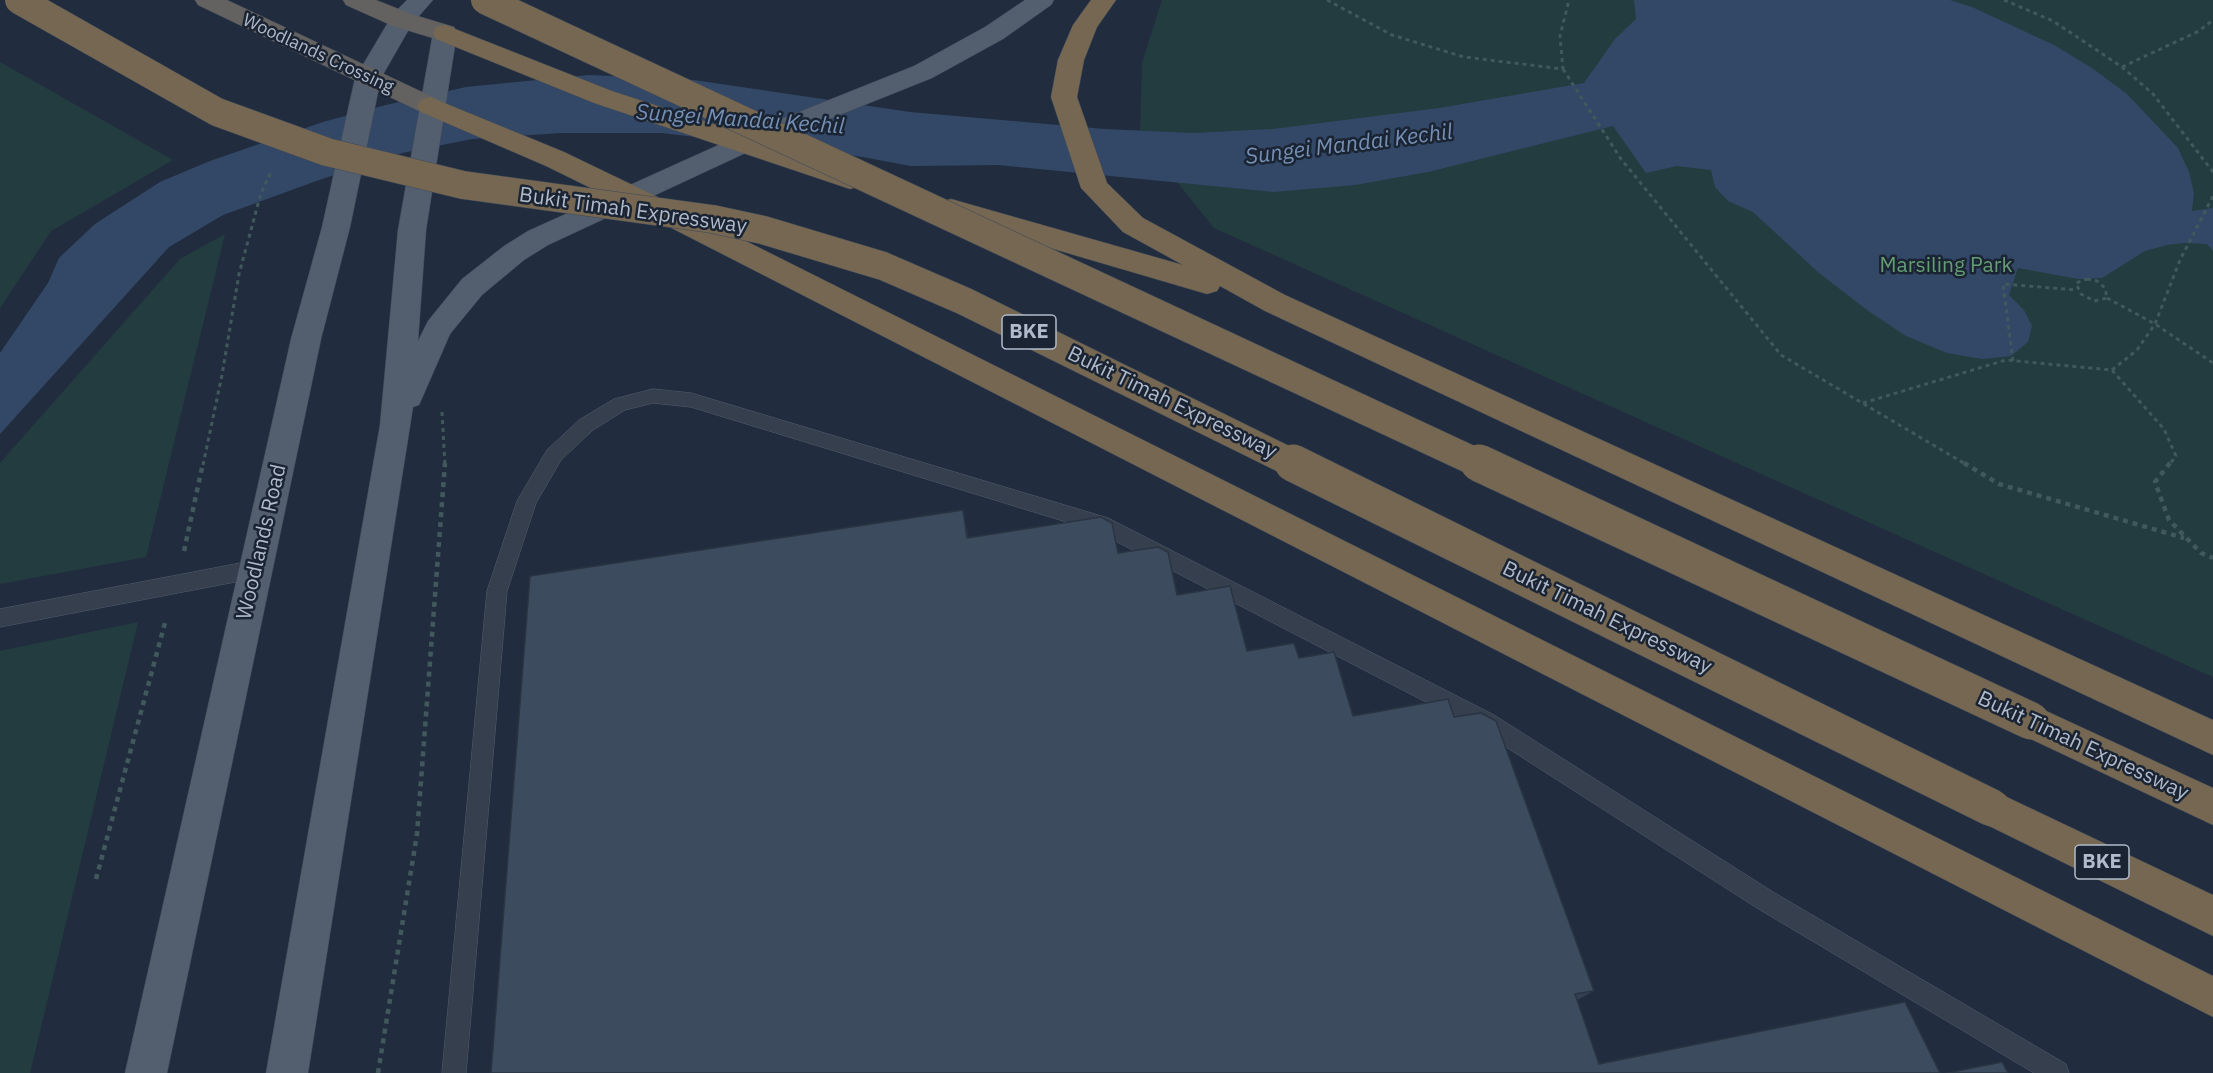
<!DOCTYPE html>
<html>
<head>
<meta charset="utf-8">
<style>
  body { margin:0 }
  canvas { display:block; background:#212d3e }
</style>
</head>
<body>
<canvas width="2213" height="1073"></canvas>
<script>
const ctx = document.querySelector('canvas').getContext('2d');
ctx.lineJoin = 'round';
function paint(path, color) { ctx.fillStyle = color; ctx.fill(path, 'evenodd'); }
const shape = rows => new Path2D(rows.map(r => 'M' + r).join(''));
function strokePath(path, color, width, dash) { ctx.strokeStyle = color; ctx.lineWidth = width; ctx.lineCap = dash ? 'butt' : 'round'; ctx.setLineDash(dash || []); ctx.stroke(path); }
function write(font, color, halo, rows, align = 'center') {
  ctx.font = font + ' "IBM Plex Sans",sans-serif'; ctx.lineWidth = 5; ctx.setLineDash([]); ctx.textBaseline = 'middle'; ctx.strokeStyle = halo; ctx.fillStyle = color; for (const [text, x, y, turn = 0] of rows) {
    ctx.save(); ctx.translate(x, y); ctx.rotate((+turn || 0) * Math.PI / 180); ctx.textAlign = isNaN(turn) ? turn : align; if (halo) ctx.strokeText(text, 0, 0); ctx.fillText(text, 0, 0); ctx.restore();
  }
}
paint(shape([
  [1162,0,2213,0,2213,677,1214,228,1140,136,1142,63],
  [0,62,173,160,51,231,0,308],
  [225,234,146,557,0,584,0,463,180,259],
  [138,622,30,1073,0,1073,0,651]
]), '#233c3f');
paint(shape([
  [1634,0,1950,0,1972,7,2054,45,2092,68,2127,94,2178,148,2189,172,2194,193,2192,211,2213,208,2213,251,2207,244,2184,243,2167,245,2145,251,2102,278,2078,279,2018,268,2009,295,2024,310,2032,326,2028,342,2011,356,1982,359,1947,353,1906,336,1867,310,1819,273,1753,212,1728,201,1715,187,1711,170,1677,166,1646,173,1613,126,1428,172,1355,185,1274,192,998,165,911,166,857,156,662,133,560,133,472,139,402,153,319,180,223,215,169,247,0,434,0,353,48,283,59,258,95,224,160,182,210,161,323,122,386,105,466,87,589,75,694,80,910,112,1104,129,1193,133,1273,129,1439,108,1584,83,1615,39,1636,19]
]), '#334867');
const service = shape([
  [653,389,691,393,1108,518,1494,715,1773,892,2066,1064,2069,1073,2034,1073,1757,908,1478,729,1096,531,691,407,653,403,625,410,593,430,561,460,536,503,507,591,466,1073,442,1073,487,591,517,501,547,450,579,420,614,399,653,389],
  [256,560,263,563,266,569,263,575,256,578,0,627,0,609,256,560]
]);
const primary = shape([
  [407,0,433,0,412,24,381,78,350,227,321,339,167,1073,125,1073,291,339,322,227,355,78,393,14,407,0],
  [1025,0,1054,0,1051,5,1003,39,932,78,752,150,548,245,524,260,482,295,450,334,423,396,419,405,413,407,308,1073,266,1073,380,425,398,230,433,33,436,27,445,25,454,27,457,33,426,230,418,341,428,321,462,279,504,246,528,231,734,138,914,66,985,27,1025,0]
]);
const trunk = shape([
  [195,0,227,0,439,100,443,106,439,112,430,115,421,112,198,5,195,0],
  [343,0,376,0,411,14,454,27,457,33,454,39,445,41,436,39,393,26,346,5,343,0]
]);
const motorway = shape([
  [1091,0,1116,0,1097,27,1084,60,1077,97,1107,183,1143,218,1285,295,2213,720,2213,755,1265,311,1220,286,1217,291,1207,294,941,216,937,209,941,202,951,199,1183,265,1123,232,1081,188,1051,97,1058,60,1073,25,1091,0],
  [445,25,612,91,860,172,864,179,860,186,850,189,594,103,436,39,433,33,436,27,445,25],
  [430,97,564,152,672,204,2213,976,2213,1017,652,218,546,166,421,112,417,106,421,100,430,97],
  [2031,704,2213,788,2213,825,2018,733,2013,721,2018,709,2031,704],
  [1992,790,2213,895,2213,936,1979,821,1973,808,1979,795,1992,790]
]);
strokePath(service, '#535d6c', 1);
strokePath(primary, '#3e4857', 1);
strokePath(trunk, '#404a59', 1);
strokePath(motorway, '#404a59', 1);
strokePath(shape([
  [1327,0,1392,35,1464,57,1563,69,1560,36,1569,0],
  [2004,0,2053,21,2122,67,2153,94,2213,172],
  [2122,67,2199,31,2213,20],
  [1563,69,1621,159,1781,355,1967,465],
  [2087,279,2097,281,2105,288,2107,298,2094,301,2081,294,2076,283,2087,279],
  [2107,298,2155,324,2213,363],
  [2013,361,2003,284,2077,290],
  [2112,370,2137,350,2155,324,2180,260,2213,196],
  [1863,403,2006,360,2112,370,2164,429,2176,456,2169,465],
  [442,412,445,465],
  [203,465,222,375,239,274,261,193,272,170]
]), '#41595c', 3, [4, 4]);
strokePath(shape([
  [1964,463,1999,484,2184,538],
  [2170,463,2155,482,2169,520,2201,553,2213,558],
  [184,551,203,463],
  [96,879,166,619],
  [378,1073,417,834,445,463]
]), '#41595c', 4.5, [5, 5]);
paint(service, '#353f4e');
paint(primary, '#535e6e');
paint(trunk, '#646260');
paint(motorway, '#756751');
const motorwayBridgeFar1 = shape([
  [19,0,217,112,327,152,463,185,712,219,763,230,883,266,964,301,1296,465],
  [485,0,1482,465]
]);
const motorwayBridge = shape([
  [1293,463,1992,808],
  [1479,463,2031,721]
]);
strokePath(motorwayBridgeFar1, '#404a59', 29, []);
strokePath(motorwayBridge, '#404a59', 38, []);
strokePath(motorwayBridgeFar1, '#756751', 28);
strokePath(motorwayBridge, '#756751', 37);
paint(shape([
  [967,529,968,538,1118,553,1177,595,1247,651,1299,658,1353,716,1454,717,1594,991,1577,1000,1599,1064,1940,1073,491,1073]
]), '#344051');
const building = shape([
  [963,510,967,538,1101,517,1112,523,1118,553,1158,547,1168,552,1177,595,1230,586,1247,651,1294,643,1299,658,1334,652,1353,716,1448,699,1454,717,1481,713,1496,721,1594,991,1575,994,1599,1064,1905,1002,1940,1073,491,1073,530,576,963,510],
  [2002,1062,2008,1073,1947,1073,2002,1062]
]);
paint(building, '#3c4b5e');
strokePath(building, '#2a3442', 1.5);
write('18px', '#b0baca', '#1a2433', [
  ["Woodlands Crossing",318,54,25]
]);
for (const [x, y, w] of [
  [1029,332,54],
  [2102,862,54]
]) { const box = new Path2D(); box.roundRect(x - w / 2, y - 17, w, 34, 4.5); ctx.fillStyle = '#1a2433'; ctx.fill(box); strokePath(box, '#b0baca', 1.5); }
write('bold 20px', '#b0baca', null, [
  ["BKE",1029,332],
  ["BKE",2102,862]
]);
write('21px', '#b0baca', '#1a2433', [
  ["Bukit Timah Expressway",633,211,8],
  ["Bukit Timah Expressway",1172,403,26],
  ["Woodlands Road",262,542,-77],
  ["Bukit Timah Expressway",1607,618,26],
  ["Bukit Timah Expressway",2083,746,25]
]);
write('21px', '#659d72', '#1a2433', [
  ["Marsiling Park",1946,266]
]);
write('italic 22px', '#7590b4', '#1a2433', [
  ["Sungei Mandai Kechil",740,120,4],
  ["Sungei Mandai Kechil",1349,145,-7]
]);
</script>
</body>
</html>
